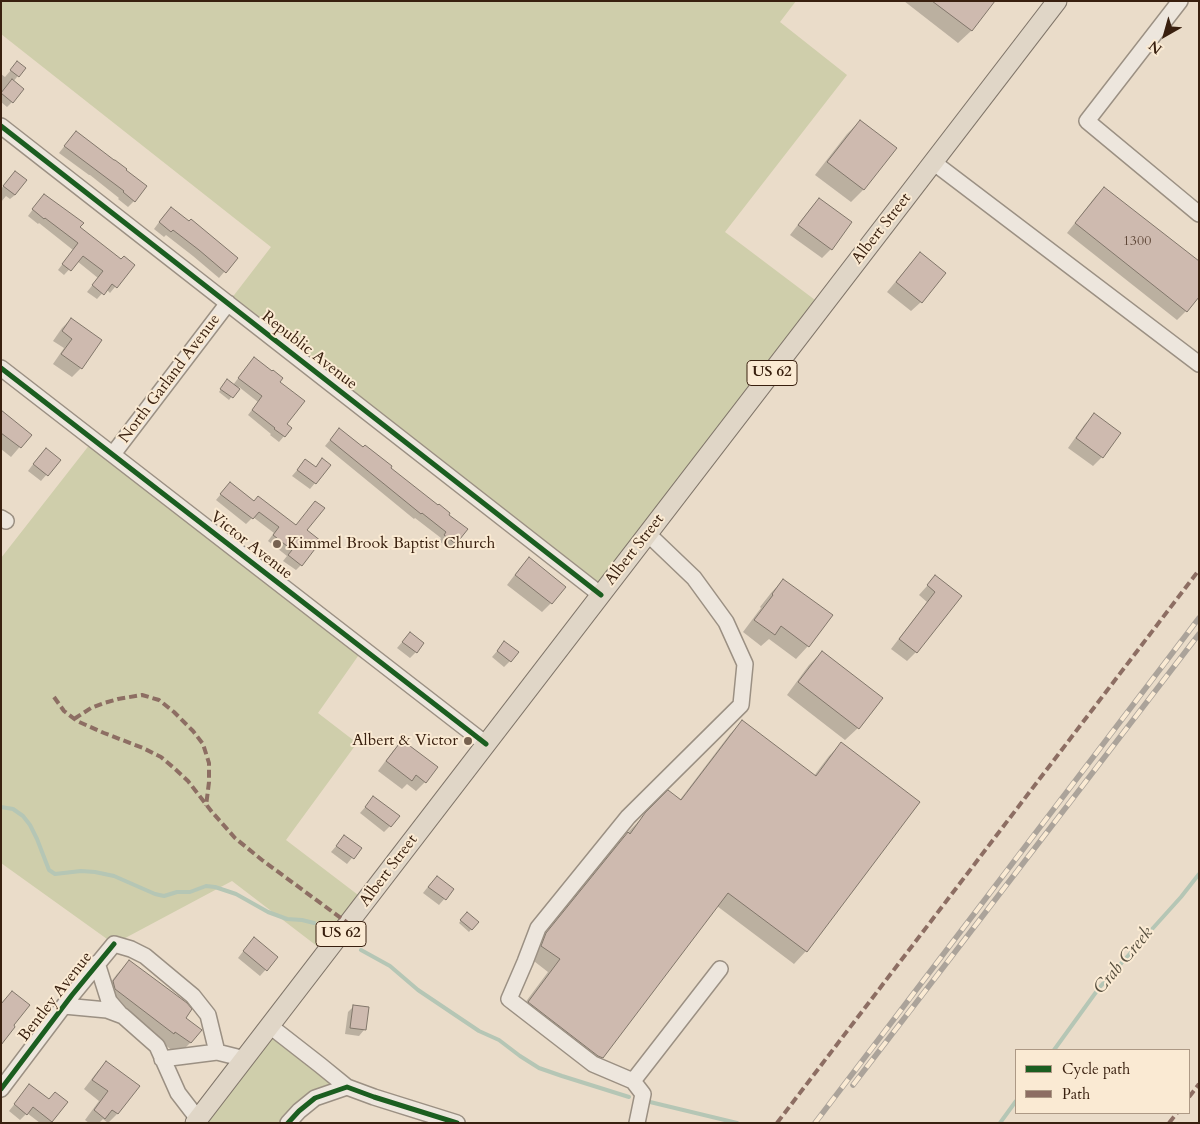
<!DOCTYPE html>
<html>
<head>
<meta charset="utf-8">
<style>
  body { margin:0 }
  #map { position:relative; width:1200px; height:1124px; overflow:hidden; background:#eadcc9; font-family:Cardo,serif }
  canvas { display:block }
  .frame { position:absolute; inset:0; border:2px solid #39200f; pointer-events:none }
  .legend { position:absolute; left:1015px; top:1049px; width:175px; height:65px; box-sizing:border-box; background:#faead3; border:1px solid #ad9985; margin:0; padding:6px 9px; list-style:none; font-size:15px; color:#39200f }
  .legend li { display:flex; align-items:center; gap:10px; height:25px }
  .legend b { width:25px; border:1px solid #ad9985 }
  .north { position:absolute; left:1140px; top:10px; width:50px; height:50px; -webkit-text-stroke:4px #faead3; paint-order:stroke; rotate:218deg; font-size:14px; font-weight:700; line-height:20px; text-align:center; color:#39200f }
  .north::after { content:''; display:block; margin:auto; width:18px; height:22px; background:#39200f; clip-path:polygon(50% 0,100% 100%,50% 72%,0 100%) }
</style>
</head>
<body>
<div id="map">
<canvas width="1200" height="1124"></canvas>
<div class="frame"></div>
<ul class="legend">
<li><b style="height:6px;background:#1b5e20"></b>Cycle path</li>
<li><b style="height:6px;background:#8d6e63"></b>Path</li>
</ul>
<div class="north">N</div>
</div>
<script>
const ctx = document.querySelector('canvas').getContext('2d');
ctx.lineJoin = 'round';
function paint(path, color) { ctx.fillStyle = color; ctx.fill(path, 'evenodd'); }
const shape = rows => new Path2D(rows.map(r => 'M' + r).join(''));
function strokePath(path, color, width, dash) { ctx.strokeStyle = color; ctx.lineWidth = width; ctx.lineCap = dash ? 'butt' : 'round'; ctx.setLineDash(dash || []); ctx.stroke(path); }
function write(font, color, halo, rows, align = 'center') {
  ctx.font = font + ' Cardo,serif'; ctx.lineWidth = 4; ctx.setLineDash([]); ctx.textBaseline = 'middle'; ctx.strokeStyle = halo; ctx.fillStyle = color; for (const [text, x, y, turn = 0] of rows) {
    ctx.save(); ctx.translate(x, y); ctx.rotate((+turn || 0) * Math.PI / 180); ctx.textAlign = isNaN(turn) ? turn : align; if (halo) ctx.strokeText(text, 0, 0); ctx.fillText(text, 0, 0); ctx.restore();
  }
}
paint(shape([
  [1,1,796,1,780,22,847,75,725,232,823,306,601,595,228,303,271,247,1,34],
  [94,439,363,649,318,713,357,743,286,840,366,901,326,953,232,881,114,944,1,863,1,558],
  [270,1026,347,1087,288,1123,195,1123]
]), '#cfceab');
paint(shape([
  [904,1,993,1,971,31,958,43],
  [17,63,24,68,13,82,12,102,7,107,1,102,1,74,5,77],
  [860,121,895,148,863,190,851,202,815,175,847,134],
  [70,139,134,201,128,207,118,199,119,198,90,175,89,175,59,153],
  [11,177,15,195,10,199,6,196,1,202,1,189],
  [1104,188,1186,311,1177,320,1067,233,1095,197],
  [819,199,831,249,822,258,790,235,810,209],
  [39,201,79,228,121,261,133,265,110,293,106,289,97,299,87,292,98,278,77,261,64,275,58,270,73,250,39,223,38,224,28,216],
  [165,214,236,258,219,278,193,256,166,235,164,237,154,229],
  [920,253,944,273,921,302,911,311,887,292,911,263],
  [71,319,81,368,72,377,53,364,64,348,53,341,62,328],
  [249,364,278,382,285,425,290,429,279,442,270,435,271,434,248,415,258,402,239,387,229,400,219,392,225,383,233,385],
  [1,412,30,435,11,457,1,449],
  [1094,415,1102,457,1093,466,1068,448,1085,424],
  [339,429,438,507,455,543,450,549,439,541,441,538,415,518,414,519,325,446],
  [40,455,59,460,41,481,28,471],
  [322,460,315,483,310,489,292,476,305,461,315,468],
  [230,483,254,502,295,526,305,531,301,565,296,570,283,561,287,556,268,541,274,533,253,517,246,524,216,500],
  [529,559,551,603,542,612,507,585,520,568],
  [935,577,960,596,916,652,907,661,891,649,927,602,919,595],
  [783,580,808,646,796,659,769,639,761,646,743,632,761,608,760,607,771,593],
  [410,633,416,652,410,658,397,648],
  [504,643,510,661,504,667,492,657],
  [822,652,858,728,845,740,787,695,809,665],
  [742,722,814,776,829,756,841,744,919,802,806,951,794,964,717,906,602,1057,590,1070,585,1068,516,1015,548,972,530,958,534,947,615,846,633,827,668,792,679,801,730,734],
  [402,742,425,782,416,791,407,784,402,789,378,771,393,751],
  [374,797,390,826,384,832,360,813],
  [344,837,360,848,347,864,331,852],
  [431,883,452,890,439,905,423,893],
  [464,916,477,922,469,932,459,923],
  [248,945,276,958,260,976,238,958],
  [129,961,184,1018,200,1030,190,1043,178,1055,101,995,117,974],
  [354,1006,367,1008,364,1030,359,1036,345,1034,348,1012],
  [106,1062,117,1114,108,1123,103,1119,99,1123,89,1123,85,1120,99,1101,84,1089,97,1072],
  [24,1092,48,1100,66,1102,50,1123,40,1123,27,1113,20,1120,9,1111]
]), '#0003');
strokePath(shape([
  [1,807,13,809,23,816,30,825,37,839,49,870,55,874,81,871,95,872,114,876,155,894,164,896,177,892,190,892,206,886,215,887,236,894,268,912,287,919,302,920,314,923],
  [361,950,390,966,418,990,479,1031,499,1040,520,1056,539,1068,562,1076,629,1097],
  [1054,1050,1099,988,1181,897,1199,874],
  [650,1102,737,1123],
  [1000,1123,1016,1101]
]), '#b5c6b5', 4);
const building = shape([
  [932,1,995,1,972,31,932,1],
  [17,61,26,68,19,77,10,70,17,61],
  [12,79,24,89,13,103,1,93,12,79],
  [860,120,897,148,864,190,827,162,860,120],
  [76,131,114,160,115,160,127,169,126,170,147,186,135,202,123,192,124,191,64,146,76,131],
  [15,171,27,180,15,195,3,186,15,171],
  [1104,187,1199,261,1199,297,1187,312,1075,223,1104,187],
  [44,194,84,223,80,227,121,259,124,256,135,265,117,288,112,284,104,295,92,285,103,271,83,256,71,271,62,264,78,243,45,218,44,219,32,209,44,194],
  [819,198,852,222,832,250,798,225,819,198],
  [171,207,189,221,191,219,238,258,226,273,199,250,173,230,171,232,159,222,171,207],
  [920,252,946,273,922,303,896,282,920,252],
  [71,318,102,340,82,369,61,354,72,339,62,331,71,318],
  [254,357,272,371,273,370,283,378,280,382,305,401,287,424,292,428,285,437,274,429,275,428,252,410,262,396,238,378,254,357],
  [227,379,240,389,233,398,220,389,227,379],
  [1,410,32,435,21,448,1,433,1,410],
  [1094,413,1121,433,1103,458,1076,438,1094,413],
  [339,428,363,447,365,445,392,466,391,468,438,505,439,504,450,513,449,515,468,529,456,544,444,535,446,532,422,513,421,514,330,440,339,428],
  [46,448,61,460,48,476,33,464,46,448],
  [322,458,331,465,316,484,297,470,305,459,316,467,322,458],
  [230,482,254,501,258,496,296,525,315,501,325,508,307,530,321,541,302,566,288,555,292,550,273,535,279,527,259,512,253,519,220,494,230,482],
  [529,557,566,587,552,604,515,575,529,557],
  [935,575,962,596,917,653,899,639,935,592,927,585,935,575],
  [783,579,833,615,809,647,781,626,775,635,754,620,773,595,772,594,783,579],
  [410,632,424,643,417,653,402,642,410,632],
  [504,641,519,652,511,662,497,651,504,641],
  [822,651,883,698,859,729,798,682,822,651],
  [742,720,816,776,841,742,920,802,807,952,728,893,603,1058,598,1056,528,1002,560,959,541,946,546,933,628,832,630,834,645,813,668,790,681,800,742,720],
  [402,740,438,767,426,783,416,775,412,781,386,761,402,740],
  [373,796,400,816,391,827,365,807,373,796],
  [344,835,362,848,354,859,336,846,344,835],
  [437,876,454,889,446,900,428,887,437,876],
  [467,912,479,922,472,930,460,920,467,912],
  [254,937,278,957,267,971,243,951,254,937],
  [129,960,187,1003,192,1009,186,1018,202,1030,191,1043,175,1032,174,1034,115,989,113,981,129,960],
  [12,991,30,1005,14,1025,15,1027,1,1045,1,1004,12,991],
  [353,1005,369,1007,366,1030,350,1028,353,1005],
  [106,1061,140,1086,118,1114,112,1110,105,1119,94,1110,108,1091,92,1080,106,1061],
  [29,1084,49,1099,55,1092,68,1102,52,1122,33,1107,27,1115,14,1104,29,1084]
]);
paint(building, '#cebaaf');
strokePath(building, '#81766a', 1);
const minor = shape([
  [1180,1,1087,121,1199,214],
  [1,126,601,595],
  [933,162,1199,364],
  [1,368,486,744],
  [113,454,228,303],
  [1,518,6,521],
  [97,963,109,1001,121,1015],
  [64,1006,107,1010,123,1016,157,1046,178,1093,198,1119],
  [270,1026,320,1065,347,1087],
  [162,1059,217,1052,245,1059],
  [633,1081,720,969],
  [1,1089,72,995,114,944,131,949,145,956,193,996,208,1015,217,1052],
  [288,1123,299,1111,315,1098,347,1087,374,1097,457,1123],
  [637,1123,643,1094,633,1081,593,1064,509,999,525,962,538,928,628,817,741,705,745,664,726,622,694,578,648,534]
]);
const major = shape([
  [195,1123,1057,1]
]);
strokePath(minor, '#9b9083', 18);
strokePath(major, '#81766a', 21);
strokePath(minor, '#ede6dd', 15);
strokePath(major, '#e0d6c7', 19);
const rail = shape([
  [853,1085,1199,634],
  [815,1123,1199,618]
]);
strokePath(rail, '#aba39a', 5.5);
strokePath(rail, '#faead3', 4, [11]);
strokePath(shape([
  [54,697,64,711,77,721,104,733,143,748,161,757,174,768,188,781,212,812,235,838,262,860,349,924],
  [74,719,91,708,104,703,118,699,142,695,159,700,174,712,193,731,203,744,209,763,209,782,206,806],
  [1189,1097,1199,1084],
  [777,1123,1199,570],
  [1169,1123,1177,1113]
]), '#8d6e63', 4, [8, 4]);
strokePath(shape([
  [1,126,601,595],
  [1,368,486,744],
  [1,1089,72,995,114,944],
  [288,1123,299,1111,315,1098,347,1087,374,1097,457,1123]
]), '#1b5e20', 5);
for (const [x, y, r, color] of [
  [277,544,5,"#776250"],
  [468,741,5,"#776250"]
]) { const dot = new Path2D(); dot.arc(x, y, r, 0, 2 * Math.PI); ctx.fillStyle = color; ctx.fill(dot); strokePath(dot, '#faead3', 2); }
write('14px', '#5e4637', null, [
  ["1300",1137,242]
]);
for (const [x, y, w] of [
  [772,373,50],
  [341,934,50]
]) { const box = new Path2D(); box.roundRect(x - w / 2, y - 12.5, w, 25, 4); ctx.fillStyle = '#faead3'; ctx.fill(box); strokePath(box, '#39200f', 1); }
write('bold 15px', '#39200f', null, [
  ["US 62",772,373],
  ["US 62",341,934]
]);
write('16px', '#39200f', '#faead3', [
  ["Albert Street",882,229,-52],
  ["Republic Avenue",309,351,38],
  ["North Garland Avenue",170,379,-53],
  ["Victor Avenue",251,546,38],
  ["Albert Street",635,550,-52],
  ["Albert Street",389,871,-53],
  ["Bentley Avenue",56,997,-52]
]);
write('16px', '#39200f', '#faead3', [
  ["Kimmel Brook Baptist Church",287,544],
  ["Albert & Victor",458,741,"right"]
], 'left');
write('italic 18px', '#574f3e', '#faead3', [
  ["Crab Creek",1124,961,-50]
]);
</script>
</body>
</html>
